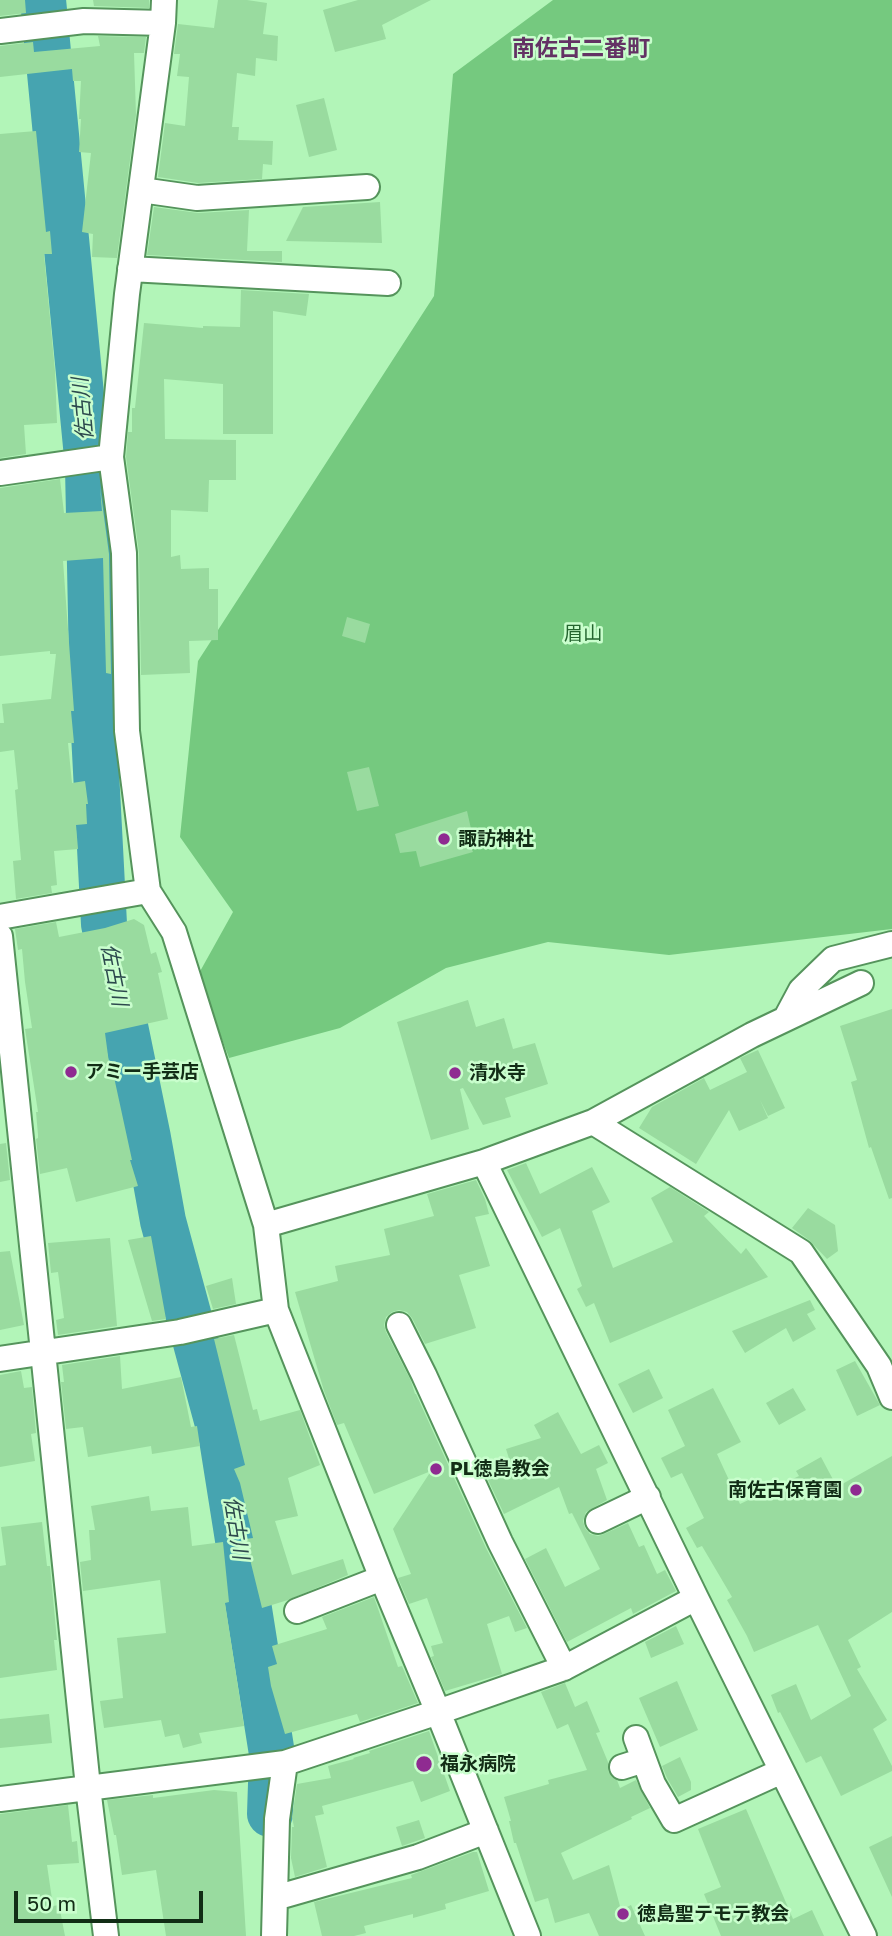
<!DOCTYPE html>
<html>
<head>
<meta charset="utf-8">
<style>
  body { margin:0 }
  #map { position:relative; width:892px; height:1936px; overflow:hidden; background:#b2f5b8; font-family:"Golos Text",sans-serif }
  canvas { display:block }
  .scale { position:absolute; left:14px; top:1891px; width:189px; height:32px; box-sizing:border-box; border:4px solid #122d16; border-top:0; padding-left:9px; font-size:21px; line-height:24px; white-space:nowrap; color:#122d16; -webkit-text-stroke:5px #c9fecd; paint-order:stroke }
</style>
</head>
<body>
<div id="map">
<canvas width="892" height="1936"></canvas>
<div class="scale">50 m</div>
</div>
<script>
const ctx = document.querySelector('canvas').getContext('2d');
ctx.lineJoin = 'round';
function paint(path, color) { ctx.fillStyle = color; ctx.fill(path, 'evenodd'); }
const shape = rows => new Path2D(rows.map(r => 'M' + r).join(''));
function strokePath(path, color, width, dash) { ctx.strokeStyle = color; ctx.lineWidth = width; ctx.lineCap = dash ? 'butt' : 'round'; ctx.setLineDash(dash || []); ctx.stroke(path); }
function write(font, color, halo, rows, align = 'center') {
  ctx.font = font + ' "Golos Text","Noto Sans JP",sans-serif'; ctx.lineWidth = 5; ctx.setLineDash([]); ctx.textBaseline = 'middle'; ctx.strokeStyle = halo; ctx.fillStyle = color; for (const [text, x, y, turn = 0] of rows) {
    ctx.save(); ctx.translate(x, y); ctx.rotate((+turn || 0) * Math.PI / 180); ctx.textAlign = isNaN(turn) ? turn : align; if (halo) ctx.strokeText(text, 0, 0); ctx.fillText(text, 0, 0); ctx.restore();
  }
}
paint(shape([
  [553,0,892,0,892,929,669,955,548,942,446,968,340,1028,229,1058,198,975,233,912,180,837,198,661,434,296,453,74]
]), '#75c97f');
strokePath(shape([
  [43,0,88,467,93,714,104,924,148,1138,163,1221,222,1439,272,1754,270,1814]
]), '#46a4b0', 46);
paint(shape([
  [0,0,25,0,26,13,0,16],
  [93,0,149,0,149,8,94,6],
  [218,0,247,0,267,3,263,34,278,36,277,61,256,58,255,76,237,73,232,127,239,127,238,140,273,141,272,165,263,164,262,179,198,183,158,177,165,123,185,126,189,77,177,76,180,54,174,54,178,24,214,28],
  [358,0,431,0,382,25,386,39,335,52,323,10],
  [98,36,146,37,144,53,134,53,136,115,117,258,92,257,93,234,82,232,91,153,79,152,81,119,79,119,81,81,73,81,72,69,0,77,0,46,33,42,34,52,100,46],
  [324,98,337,150,309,157,296,105],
  [36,131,46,232,50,231,52,254,44,254,55,371,57,423,24,425,26,454,0,458,0,134],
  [380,202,382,243,286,241,303,207],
  [154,207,198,213,249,210,247,251,282,251,282,262,147,255],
  [241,290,309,294,306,316,273,311,273,434,223,434,223,384,164,379,165,439,236,440,236,480,209,480,208,512,171,510,171,557,180,555,181,569,209,568,209,589,218,589,218,640,189,641,190,673,141,675,139,553,126,457,128,432,132,432,132,408,135,408,144,323,203,328,203,326,240,327],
  [60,479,64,513,102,511,100,487,109,554,111,674,106,673,103,558,63,561,74,711,71,711,74,743,68,743,72,783,85,781,88,804,86,804,87,824,76,825,78,849,54,851,57,885,51,886,52,893,16,899,13,861,21,860,15,790,18,789,14,750,0,752,0,723,4,723,2,704,51,699,56,654,50,654,50,651,0,656,0,488],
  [347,617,370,624,365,643,342,636],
  [369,767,379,806,357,811,347,772],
  [467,811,474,842,469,843,473,852,420,867,416,851,400,853,395,834],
  [134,919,144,925,151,954,156,952,162,972,158,973,168,1019,105,1033,111,1078,114,1077,132,1160,130,1160,138,1186,76,1202,67,1168,40,1174,36,1139,38,1138,38,1135,36,1112,38,1112,25,1029,32,1028,25,982,22,949,18,950,15,929,56,922,59,937,105,928],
  [468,1000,476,1027,504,1018,513,1049,535,1043,548,1084,505,1098,511,1117,483,1125,463,1088,460,1089,469,1129,431,1140,397,1022],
  [892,1009,892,1198,889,1199,871,1147,869,1148,851,1082,857,1080,840,1026],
  [758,1050,785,1108,768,1116,760,1100,768,1118,739,1131,729,1110,696,1164,639,1128,652,1107,704,1078,710,1090,747,1072,740,1058],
  [6,1143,10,1180,0,1182,0,1144],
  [526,1163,540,1194,592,1167,610,1202,592,1211,613,1268,673,1242,651,1198,670,1187,709,1212,704,1216,741,1254,746,1248,768,1277,610,1343,594,1303,586,1307,577,1289,582,1286,560,1228,542,1237,507,1170],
  [476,1180,485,1199,489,1214,475,1217,490,1266,459,1275,476,1328,425,1344,412,1318,407,1312,399,1310,392,1312,386,1317,384,1325,386,1332,411,1381,415,1394,416,1394,486,1548,527,1628,515,1632,509,1616,487,1624,502,1674,445,1691,431,1657,434,1656,431,1646,443,1643,427,1598,409,1604,398,1578,411,1574,393,1529,431,1471,374,1494,344,1423,337,1425,324,1391,295,1292,338,1281,335,1266,390,1255,384,1229,434,1216,427,1194],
  [808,1208,835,1225,838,1251,827,1259,809,1240,792,1228],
  [151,1236,166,1319,152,1321,128,1240],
  [110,1238,117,1326,58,1335,56,1320,64,1318,58,1272,51,1273,48,1243],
  [10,1251,24,1325,0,1330,0,1252],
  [232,1278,236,1304,213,1309,206,1286],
  [810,1300,815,1310,807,1314,816,1329,793,1342,786,1328,745,1353,732,1331],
  [234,1335,253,1410,257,1409,260,1421,300,1410,320,1465,288,1478,298,1516,275,1521,292,1575,343,1559,348,1575,288,1600,262,1608,245,1539,253,1538,240,1483,234,1469,245,1465,214,1339],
  [120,1356,122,1389,181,1377,191,1427,197,1426,200,1446,152,1454,151,1446,88,1457,83,1427,66,1429,61,1382,64,1382,62,1365],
  [855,1361,880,1405,857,1416,836,1370],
  [649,1369,663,1398,633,1413,618,1384],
  [21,1371,24,1388,32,1387,36,1433,31,1434,35,1461,0,1467,0,1375],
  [713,1388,741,1442,717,1454,740,1504,799,1476,796,1471,821,1457,837,1487,892,1456,892,1612,848,1640,861,1667,857,1669,887,1720,873,1729,892,1766,892,1771,841,1796,821,1756,806,1763,780,1712,778,1713,771,1695,796,1684,811,1720,851,1696,818,1625,754,1652,747,1636,727,1600,732,1597,702,1546,697,1548,686,1528,704,1518,682,1473,671,1478,661,1458,685,1446,668,1410],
  [793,1388,806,1410,779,1425,766,1403],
  [558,1412,581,1454,599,1445,608,1463,596,1469,607,1500,586,1512,583,1521,585,1528,590,1534,598,1536,604,1534,628,1523,639,1547,644,1545,657,1574,665,1570,676,1591,633,1614,631,1608,567,1642,525,1559,546,1548,565,1587,600,1569,572,1513,569,1514,559,1487,504,1514,488,1480,512,1468,506,1449,541,1438,534,1425],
  [149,1496,151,1511,188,1507,192,1546,223,1542,229,1602,225,1603,244,1726,199,1733,202,1743,183,1748,179,1734,165,1737,161,1720,104,1728,100,1701,123,1698,117,1638,166,1633,160,1580,83,1591,80,1562,91,1560,89,1530,95,1530,91,1506],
  [42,1522,47,1566,50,1566,57,1640,54,1640,57,1670,0,1678,0,1566,6,1565,1,1527],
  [374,1597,398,1667,402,1666,418,1703,360,1722,357,1714,285,1734,271,1686,268,1667,277,1664,272,1646,327,1629,322,1617],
  [676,1626,684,1644,651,1658,645,1642],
  [677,1681,698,1730,660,1747,639,1698],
  [565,1683,575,1707,587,1701,600,1732,596,1733,608,1762,608,1771,612,1777,617,1780,620,1788,636,1780,650,1808,631,1817,632,1819,561,1853,573,1880,609,1865,621,1910,631,1905,645,1936,599,1936,589,1913,555,1923,548,1898,535,1902,516,1843,514,1843,509,1821,511,1821,504,1797,549,1784,548,1780,587,1770,568,1724,557,1729,541,1692],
  [49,1714,52,1743,0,1748,0,1719],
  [429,1731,450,1791,421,1802,413,1781,322,1806,324,1814,315,1816,327,1867,295,1877,291,1858,292,1827,294,1827,292,1817,297,1784,331,1778,328,1766,354,1759,353,1758,370,1753,369,1751],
  [680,1757,691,1782,691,1790,678,1797,667,1778,662,1766],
  [214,1790,237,1792,246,1936,166,1936,156,1870,122,1875,116,1835,114,1835,107,1800,153,1795,153,1798],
  [68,1805,72,1842,77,1841,79,1863,47,1865,53,1906,59,1905,65,1936,0,1936,0,1814],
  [746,1809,793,1919,812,1910,824,1936,721,1936,704,1894,721,1887,698,1829],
  [419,1820,425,1838,402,1846,396,1827],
  [892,1836,892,1897,869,1847],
  [473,1852,477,1852,489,1891,445,1904,446,1909,413,1918,413,1914,364,1926,366,1933,354,1936,322,1936,314,1902,412,1878,411,1875]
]), '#99db9f');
const minor = shape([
  [164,0,163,23,127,294,111,457,124,553,127,731,148,891,174,932,266,1225,276,1310,382,1578,438,1712,528,1936],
  [0,31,84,21,163,23],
  [141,190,197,198,367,187],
  [130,269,388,283],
  [0,473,111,457],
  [0,917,148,891],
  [0,936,88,1787,106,1936],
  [786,1018,801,990,833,959,892,944],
  [593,1122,752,1035,861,983],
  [484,1162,696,1598,864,1936],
  [266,1225,484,1162,593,1122,801,1252,879,1366,892,1397],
  [399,1325,424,1375,500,1542,564,1668],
  [0,1359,180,1332,276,1310],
  [598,1521,648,1497],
  [297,1611,382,1578],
  [636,1738,653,1784,674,1820,782,1771],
  [622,1767,644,1760],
  [0,1799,285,1763,438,1712,564,1668,696,1598],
  [275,1898,418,1857,486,1831],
  [274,1936,277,1819,285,1763]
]);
strokePath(minor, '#55945c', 28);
strokePath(minor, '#fff', 24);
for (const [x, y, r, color] of [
  [444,839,7,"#8f2b91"],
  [71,1072,7,"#8f2b91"],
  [455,1073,7,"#8f2b91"],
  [436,1469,7,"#8f2b91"],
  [856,1490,7,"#8f2b91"],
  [424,1764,9,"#8f2b91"],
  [623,1914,7,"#8f2b91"]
]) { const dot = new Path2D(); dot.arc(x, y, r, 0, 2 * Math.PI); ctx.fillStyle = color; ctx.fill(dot); strokePath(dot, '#c9fecd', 2.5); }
write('19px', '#24652f', '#c9fecd', [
  ["眉山",583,634]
]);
write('bold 19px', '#122d16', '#c9fecd', [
  ["諏訪神社",458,839],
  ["アミー手芸店",85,1072],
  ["清水寺",469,1073],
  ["PL徳島教会",450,1469],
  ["南佐古保育園",842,1490,"right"],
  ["福永病院",440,1764],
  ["徳島聖テモテ教会",637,1914]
], 'left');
write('italic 21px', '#2c494d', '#c9fecd', [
  ["佐古川",83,409,-95],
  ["佐古川",114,975,79],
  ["佐古川",236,1528,81]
]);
write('bold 23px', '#633264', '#c9fecd', [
  ["南佐古二番町",581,49]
]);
</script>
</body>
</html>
